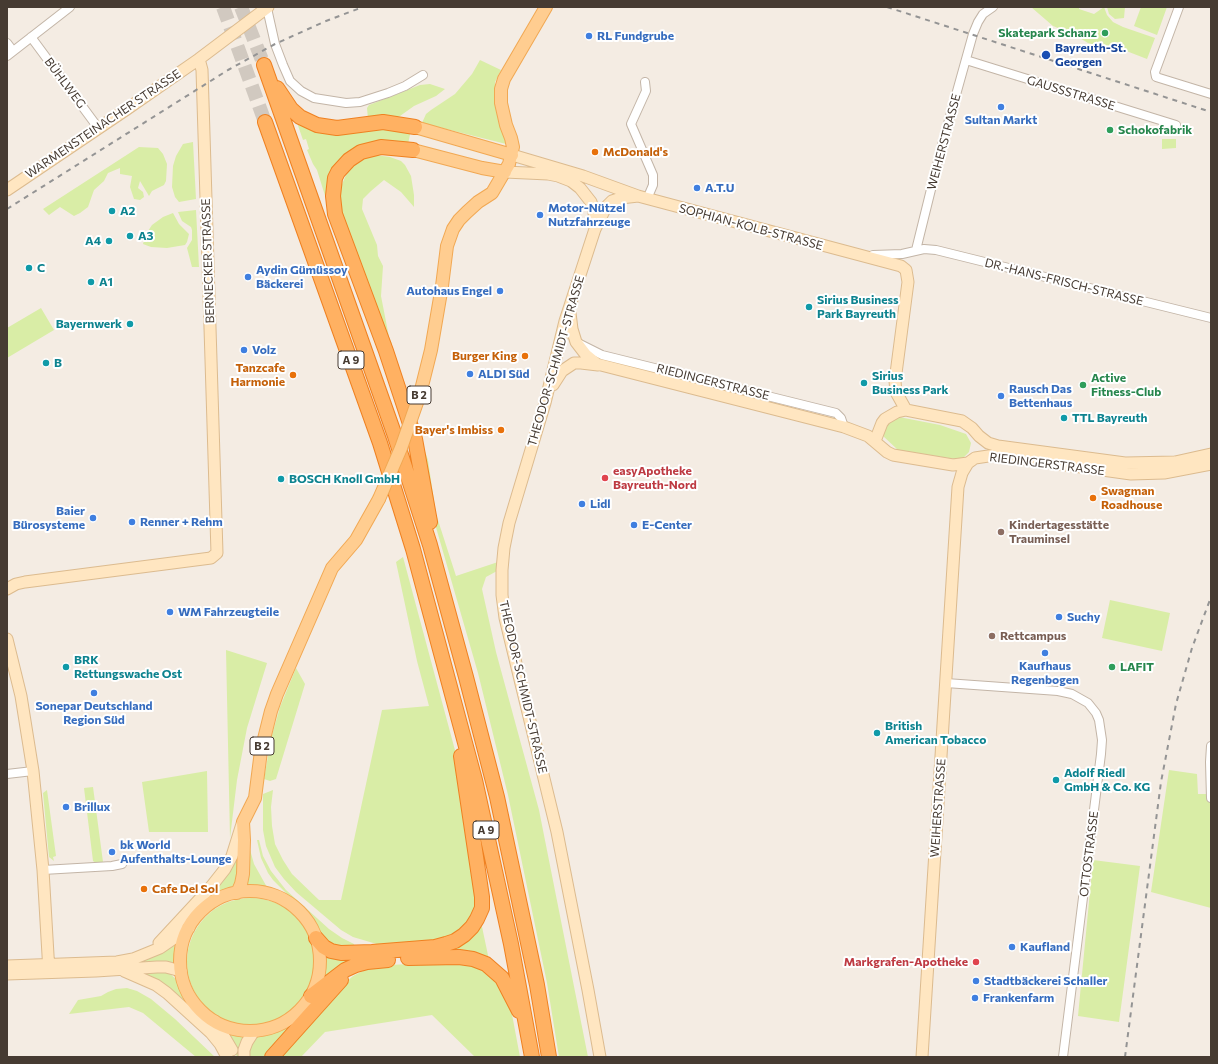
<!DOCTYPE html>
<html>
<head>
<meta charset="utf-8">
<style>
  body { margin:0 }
  #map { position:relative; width:1218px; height:1064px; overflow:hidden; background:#f4ece3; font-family:Commissioner,sans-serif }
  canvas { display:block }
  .frame { position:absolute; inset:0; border:8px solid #463b32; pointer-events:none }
</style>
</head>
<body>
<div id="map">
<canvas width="1218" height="1064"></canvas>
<div class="frame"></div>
</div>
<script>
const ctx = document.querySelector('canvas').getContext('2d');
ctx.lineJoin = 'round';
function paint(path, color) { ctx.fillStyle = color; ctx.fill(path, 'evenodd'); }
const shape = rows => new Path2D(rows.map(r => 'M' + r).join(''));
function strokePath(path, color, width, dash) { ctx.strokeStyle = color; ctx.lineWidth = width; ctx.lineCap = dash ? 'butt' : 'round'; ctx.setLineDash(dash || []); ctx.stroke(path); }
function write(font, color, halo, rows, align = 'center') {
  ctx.font = font + ' Commissioner,sans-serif'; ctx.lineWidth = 4; ctx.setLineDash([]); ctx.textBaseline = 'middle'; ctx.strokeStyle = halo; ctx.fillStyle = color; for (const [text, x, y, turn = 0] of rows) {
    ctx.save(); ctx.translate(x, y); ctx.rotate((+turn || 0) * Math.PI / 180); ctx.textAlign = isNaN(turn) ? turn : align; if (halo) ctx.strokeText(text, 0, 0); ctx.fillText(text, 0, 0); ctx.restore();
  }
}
paint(shape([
  [1031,7,1079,7,1079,9,1094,14,1104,7,1107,15,1113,22,1123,27,1155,38,1147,59,1116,47,1102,47,1088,43,1073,34,1053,26],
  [1107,7,1125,7,1124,18,1115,19,1109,14],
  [1141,7,1167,7,1157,35,1134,26],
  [480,60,501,70,495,82,495,89,497,108,507,140,506,144,422,123,426,114,431,110,455,94,472,74],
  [430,84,445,89,436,96,414,106,400,116,395,118,368,119,367,108,369,105,420,85],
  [295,117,380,128,411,130,408,144,337,165,337,234,317,170,313,164,307,150,309,149,306,139,303,140],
  [1162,139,1176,139,1176,148,1162,149],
  [193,142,196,199,179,202,175,197,172,187,173,166,176,156,183,144],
  [139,147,158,148,163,154,167,164,166,181,164,185,152,191,149,196,140,181,138,188,143,192,144,197,140,200,134,199,130,187,132,176,120,174,120,168,108,173,104,181,94,190,88,207,80,213,74,216,60,207,49,215,43,209],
  [375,155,390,157,401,161,405,165,411,176,414,195,414,207,401,192,384,180,371,191,363,199,362,209,377,245,378,256,383,266,381,296,389,337,392,344,390,356,337,205,340,189,346,175,355,164,363,159],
  [196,210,199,267,192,267,187,248,192,240,192,230,191,227,182,221,178,212],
  [173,213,179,224,189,234,187,242,185,245,167,248,151,247,143,244,146,234,152,225,163,217],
  [41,308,54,330,7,358,7,328],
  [899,417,940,425,966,434,971,443,969,452,963,458,955,459,898,450,883,436,883,428,886,420],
  [421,440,428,460,436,514,456,576,498,562,497,571,486,577,482,589,496,652,539,810,588,1057,559,1057,547,983,508,795,478,673,433,517],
  [403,557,456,754,476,886,476,907,473,915,462,930,441,941,380,945,353,937,341,930,296,892,284,879,275,867,266,846,263,830,263,794,273,790,271,807,272,826,275,844,283,860,292,874,319,900,341,900,382,710,429,706,417,661,396,562],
  [1110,600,1170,613,1162,651,1102,638],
  [226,650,267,663,247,728,237,780,230,838],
  [296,668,305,684,276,779,270,781,264,779,271,739,280,707],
  [1169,770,1197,774,1198,794,1210,794,1211,784,1211,908,1151,892],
  [207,771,208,832,149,832,142,782],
  [93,787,103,862,96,863,93,861,84,788],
  [47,790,56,856,53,857,54,861,49,857,43,793],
  [257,840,259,840,263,856,271,871,286,890,329,929,342,938,354,944,355,947,334,947,321,937,311,918,273,880,268,873,261,858],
  [239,842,237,881,234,885,201,906,172,935],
  [249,846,254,864,268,889,245,887],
  [1093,860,1140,866,1119,1022,1078,1016],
  '187 962a64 64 0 1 1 128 0a64 64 0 1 1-128 0Z',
  [481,922,489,960,440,952],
  [178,940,176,966,136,964,162,953],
  [325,954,376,955,323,978],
  [460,962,483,969,501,984,511,1009,520,1057,475,1057,432,1015,325,1032,301,1057,275,1057,343,985,353,976,363,971,376,966,388,965],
  [161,972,169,973,177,980,184,994,196,1012,140,973],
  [127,988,137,991,151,999,175,1019,215,1057,196,1057,143,1013,129,1007,69,1014,78,1000,101,996,108,992,116,989],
  [300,1017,267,1057,249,1057,249,1047,256,1037,277,1031],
  [225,1031,244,1036,241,1042,239,1057,237,1057]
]), '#d9eda6');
strokePath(shape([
  [223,7,265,122],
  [241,7,264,65]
]), '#d1c9c0', 14, [14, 7]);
const street = shape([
  [1179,7,1155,72,1156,77,1211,94],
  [267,8,275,44,283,65,290,81,301,91,314,98,346,103,360,102,388,93,405,86,423,75],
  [31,37,99,129],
  [7,43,13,51],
  [7,56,70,7],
  [966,60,1176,125],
  [645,82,646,91,631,124,653,175,653,185,647,199],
  [916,250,942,145,973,34,978,22,983,14,993,7],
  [873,255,902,254,924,249,936,250,1211,318],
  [580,344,602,355,836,413,841,418,844,427],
  [946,683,1058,691,1072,694,1088,703,1096,713,1099,720,1102,740,1101,754,1063,1057],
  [1211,746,1210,762,1211,798],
  [7,774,33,771],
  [43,870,112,866,122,864]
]);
const secondary = shape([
  [512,155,583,176,638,196,901,266,906,270,908,282,895,381,896,392,906,410],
  [505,172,548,174,558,176,571,181,580,188,591,202,594,211,595,228],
  [7,190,127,109,199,59,268,7],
  [570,313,572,329,576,342,586,355,597,364,844,427,868,436,887,452,893,455,953,465,968,463,975,458,995,455,1131,474,1164,473,1211,464],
  [553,385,562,371,574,363,581,363,598,365],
  [875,441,882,423,885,419,897,412,906,410,962,421,972,428,979,436,988,443,998,446,1125,463,1175,462,1211,454],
  [7,589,16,584,25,582,211,558,217,553,202,70,199,59],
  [7,639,21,696,33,771,43,870,49,972],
  [159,943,210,888,225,869,232,856,242,824],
  [7,966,117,962,133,959,160,948,189,928],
  [124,971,156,985,167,993,211,1033,220,1044,227,1057],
  [7,974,96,971,157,967,166,967,181,971],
  [215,1021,232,1050],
  [244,1057,244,1050,247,1042,254,1031],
  [600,1057,588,990,557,832,505,618,502,595,502,570,504,548,509,523,545,403,565,321,595,229,606,207,612,201,621,198,638,196],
  [922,1057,958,487,962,473,968,463]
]);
const primary = shape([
  [415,127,512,155],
  [413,150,482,168,505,172],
  [442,286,447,246,453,229,459,220,467,212,478,202,492,193,509,164,513,147,511,138,506,125,501,103,501,89,504,79,546,7],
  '180 961a70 70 0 1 1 140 0a70 70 0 1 1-140 0Z',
  [237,893,241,884,243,874,244,840,243,822,255,798,261,751,271,711,277,694,332,568,356,540,379,499]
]);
const highway = shape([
  [264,65,395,436,430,545,466,677,497,797,537,985,549,1057],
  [277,88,291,109,300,117,317,125,337,128,383,122,415,127],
  [265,122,380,443,413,549,475,780,511,944,532,1057],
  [413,150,381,147,361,152,349,160,338,172,335,178,333,196,335,214,386,351,415,439,430,522],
  [316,938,324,947,331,951,341,953,372,952,435,947,446,944,455,941,464,935,472,927,477,919,482,908,482,897,461,756],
  [408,958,459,957,473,959,486,964,502,978,519,1011],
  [311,996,345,970,356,965,367,962,388,960],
  [272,1057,341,980]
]);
strokePath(street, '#c3b5a7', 10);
strokePath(secondary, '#dcbb8f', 13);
strokePath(primary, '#f1a853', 14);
strokePath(highway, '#ef8121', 16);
strokePath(street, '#fff', 8);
strokePath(secondary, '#ffe6c1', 11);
strokePath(primary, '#ffcd90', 12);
strokePath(highway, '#ffb162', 14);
strokePath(shape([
  [887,7,1211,112],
  [7,209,228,70,275,44,326,21,363,7],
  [1125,1057,1161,782,1176,704,1192,648,1211,597]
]), '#949494', 2, [5, 5]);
const primaryBridge = shape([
  [379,499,401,448,420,394,431,350,442,286]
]);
strokePath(primaryBridge, '#f1a853', 14, []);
strokePath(primaryBridge, '#ffcd90', 12);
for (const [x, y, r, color] of [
  [1105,33,4,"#2e9e5b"],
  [589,36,4,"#3f7fe0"],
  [1046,55,5,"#1a4fb4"],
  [1001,107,4,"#3f7fe0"],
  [1110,130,4,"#2e9e5b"],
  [595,152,4,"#e8710a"],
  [697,188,4,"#3f7fe0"],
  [112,211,4,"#0f9aa8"],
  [540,215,4,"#3f7fe0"],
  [130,236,4,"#0f9aa8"],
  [109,241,4,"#0f9aa8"],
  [29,268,4,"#0f9aa8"],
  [248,277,4,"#3f7fe0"],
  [91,282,4,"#0f9aa8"],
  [500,291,4,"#3f7fe0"],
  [809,307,4,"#0f9aa8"],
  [130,324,4,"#0f9aa8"],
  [244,350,4,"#3f7fe0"],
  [525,356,4,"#e8710a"],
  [46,363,4,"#0f9aa8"],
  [470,374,4,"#3f7fe0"],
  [293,375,4,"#e8710a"],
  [864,383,4,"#0f9aa8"],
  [1083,385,4,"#2e9e5b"],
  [1001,396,4,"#3f7fe0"],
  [1064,418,4,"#0f9aa8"],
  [501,430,4,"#e8710a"],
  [605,478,4,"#e0444e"],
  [281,479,4,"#0f9aa8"],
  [1093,498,4,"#e8710a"],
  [582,504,4,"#3f7fe0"],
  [93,518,4,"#3f7fe0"],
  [132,522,4,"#3f7fe0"],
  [634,525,4,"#3f7fe0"],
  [1001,532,4,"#8d6e63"],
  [170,612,4,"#3f7fe0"],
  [1059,617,4,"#3f7fe0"],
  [992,636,4,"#8d6e63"],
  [1045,653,4,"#3f7fe0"],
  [66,667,4,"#0f9aa8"],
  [1112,667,4,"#2e9e5b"],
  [94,693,4,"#3f7fe0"],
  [877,733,4,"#0f9aa8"],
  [1056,780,4,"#0f9aa8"],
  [66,807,4,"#3f7fe0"],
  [112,852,4,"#3f7fe0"],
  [144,889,4,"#e8710a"],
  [1012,947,4,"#3f7fe0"],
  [976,962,4,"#e0444e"],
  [976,981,4,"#3f7fe0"],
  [975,998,4,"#3f7fe0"]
]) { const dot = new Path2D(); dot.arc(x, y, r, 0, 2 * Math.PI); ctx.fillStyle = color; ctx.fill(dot); strokePath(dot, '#fff', 1.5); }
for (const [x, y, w] of [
  [351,360,26],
  [419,395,24],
  [262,746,24],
  [486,830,26]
]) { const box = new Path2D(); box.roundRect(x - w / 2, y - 9, w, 18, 3); ctx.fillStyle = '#fff'; ctx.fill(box); strokePath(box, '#463b32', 1); }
write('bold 11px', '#463b32', null, [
  ["A 9",351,360],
  ["B 2",419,395],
  ["B 2",262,746],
  ["A 9",486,830]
]);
write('bold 12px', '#27864d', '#fff', [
  ["Skatepark Schanz",1097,33,"right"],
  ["Schokofabrik",1118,130],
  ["Active",1091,378],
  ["Fitness-Club",1091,392],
  ["LAFIT",1120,667]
], 'left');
write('bold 12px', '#366cbe', '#fff', [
  ["RL Fundgrube",597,36],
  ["Sultan Markt",1001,120,"center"],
  ["A.T.U",705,188],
  ["Motor-Nützel",548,208],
  ["Nutzfahrzeuge",548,222],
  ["Aydin Gümüssoy",256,270],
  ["Bäckerei",256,284],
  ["Autohaus Engel",492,291,"right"],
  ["Volz",252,350],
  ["ALDI Süd",478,374],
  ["Rausch Das",1009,389],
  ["Bettenhaus",1009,403],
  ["Lidl",590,504],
  ["Baier",85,511,"right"],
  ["Bürosysteme",85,525,"right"],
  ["Renner + Rehm",140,522],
  ["E-Center",642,525],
  ["WM Fahrzeugteile",178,612],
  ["Suchy",1067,617],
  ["Kaufhaus",1045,666,"center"],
  ["Regenbogen",1045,680,"center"],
  ["Sonepar Deutschland",94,706,"center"],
  ["Region Süd",94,720,"center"],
  ["Brillux",74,807],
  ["bk World",120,845],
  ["Aufenthalts-Lounge",120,859],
  ["Kaufland",1020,947],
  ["Stadtbäckerei Schaller",984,981],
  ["Frankenfarm",983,998]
], 'left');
write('bold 12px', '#164399', '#fff', [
  ["Bayreuth-St.",1055,48],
  ["Georgen",1055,62]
], 'left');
write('12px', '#463b32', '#fff', [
  ["BÜHLWEG",65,83,53],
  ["GAUSSSTRASSE",1071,93,17],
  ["WARMENSTEINACHER STRASSE",103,124,-34],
  ["WEIHERSTRASSE",944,142,-75],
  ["SOPHIAN-KOLB-STRASSE",751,227,15],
  ["BERNECKER STRASSE",208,261,-92],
  ["DR.-HANS-FRISCH-STRASSE",1064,282,14],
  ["THEODOR-SCHMIDT-STRASSE",556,361,-74],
  ["RIEDINGERSTRASSE",713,382,14],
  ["RIEDINGERSTRASSE",1047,464,7],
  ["THEODOR-SCHMIDT-STRASSE",523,687,77],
  ["WEIHERSTRASSE",938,808,-86],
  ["OTTOSTRASSE",1089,854,-83]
]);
write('bold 12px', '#c56008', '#fff', [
  ["McDonald's",603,152],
  ["Burger King",517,356,"right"],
  ["Tanzcafe",285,368,"right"],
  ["Harmonie",285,382,"right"],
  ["Bayer's Imbiss",493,430,"right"],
  ["Swagman",1101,491],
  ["Roadhouse",1101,505],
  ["Cafe Del Sol",152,889]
], 'left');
write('bold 12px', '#0d838f', '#fff', [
  ["A2",120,211],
  ["A3",138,236],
  ["A4",101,241,"right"],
  ["C",37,268],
  ["A1",99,282],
  ["Sirius Business",817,300],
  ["Park Bayreuth",817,314],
  ["Bayernwerk",122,324,"right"],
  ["B",54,363],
  ["Sirius",872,376],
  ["Business Park",872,390],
  ["TTL Bayreuth",1072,418],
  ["BOSCH Knoll GmbH",289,479],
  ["BRK",74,660],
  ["Rettungswache Ost",74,674],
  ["British",885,726],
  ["American Tobacco",885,740],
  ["Adolf Riedl",1064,773],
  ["GmbH & Co. KG",1064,787]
], 'left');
write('bold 12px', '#be3a42', '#fff', [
  ["easyApotheke",613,471],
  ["Bayreuth-Nord",613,485],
  ["Markgrafen-Apotheke",968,962,"right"]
], 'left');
write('bold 12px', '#785e54', '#fff', [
  ["Kindertagesstätte",1009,525],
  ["Trauminsel",1009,539],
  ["Rettcampus",1000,636]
], 'left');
</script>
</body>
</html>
